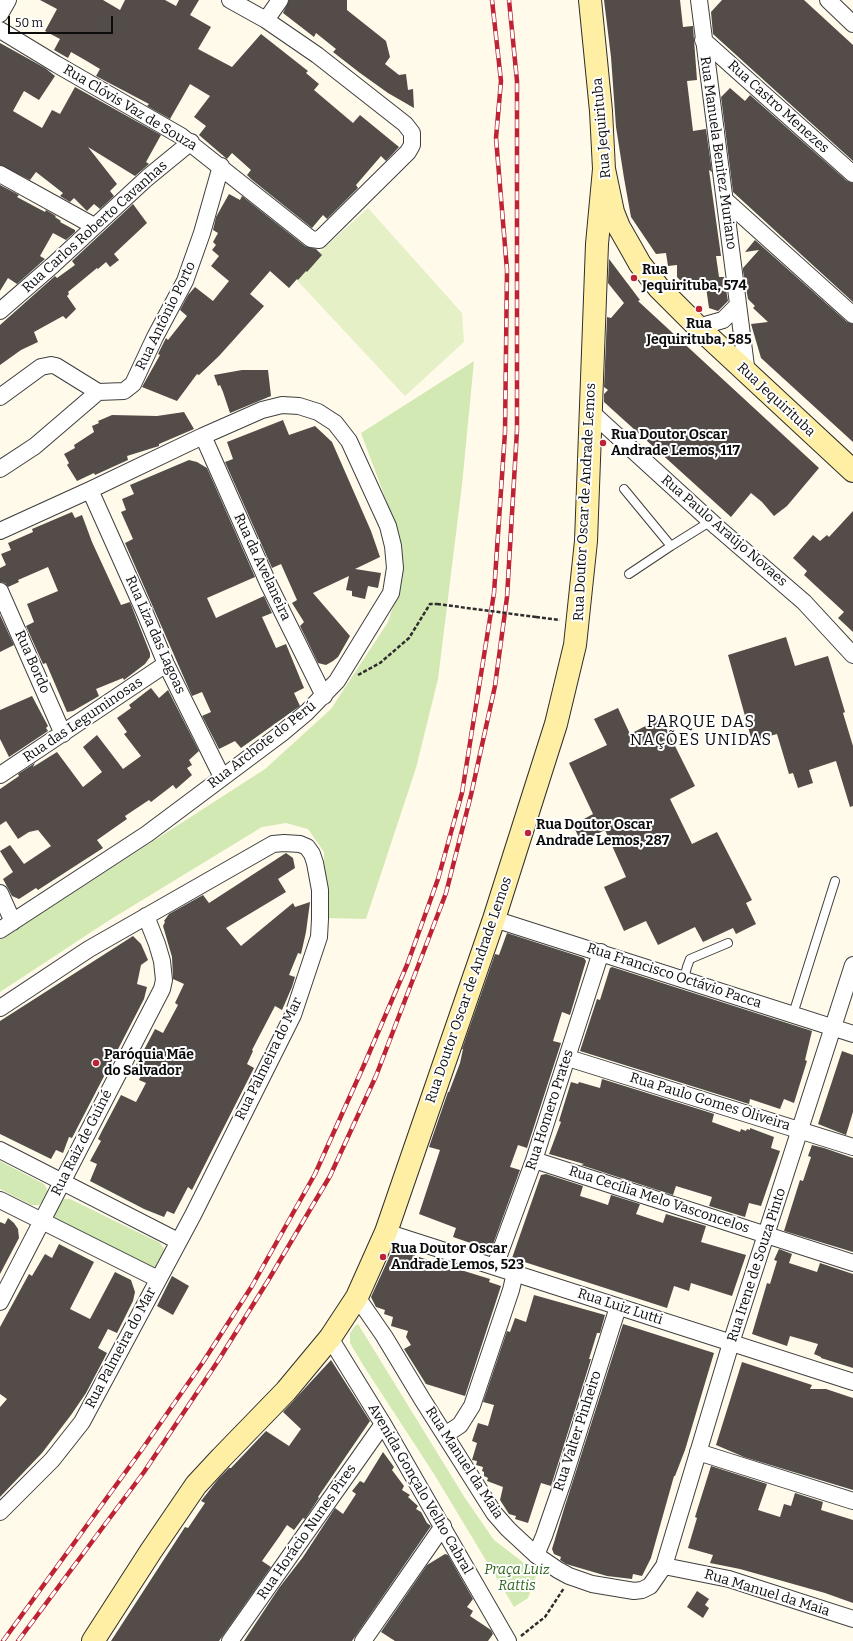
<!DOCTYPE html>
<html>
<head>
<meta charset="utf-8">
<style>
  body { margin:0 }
  #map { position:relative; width:853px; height:1641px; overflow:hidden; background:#fffaea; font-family:Bitter,serif }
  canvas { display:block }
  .scale { position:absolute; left:8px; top:16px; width:105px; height:18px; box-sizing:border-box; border:2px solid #0c0c0c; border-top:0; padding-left:5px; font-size:12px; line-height:14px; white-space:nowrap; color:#0c0c0c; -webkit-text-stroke:3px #fff; paint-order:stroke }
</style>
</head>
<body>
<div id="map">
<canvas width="853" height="1641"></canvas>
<div class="scale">50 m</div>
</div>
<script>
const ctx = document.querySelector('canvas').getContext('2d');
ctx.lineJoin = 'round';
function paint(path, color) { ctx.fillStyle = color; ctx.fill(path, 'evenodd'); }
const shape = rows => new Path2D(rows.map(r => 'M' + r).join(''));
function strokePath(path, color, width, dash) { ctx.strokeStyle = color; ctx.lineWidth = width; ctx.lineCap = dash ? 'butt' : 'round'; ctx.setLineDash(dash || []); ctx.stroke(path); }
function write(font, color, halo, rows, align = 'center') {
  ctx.font = font + ' Bitter,serif'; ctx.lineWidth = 4; ctx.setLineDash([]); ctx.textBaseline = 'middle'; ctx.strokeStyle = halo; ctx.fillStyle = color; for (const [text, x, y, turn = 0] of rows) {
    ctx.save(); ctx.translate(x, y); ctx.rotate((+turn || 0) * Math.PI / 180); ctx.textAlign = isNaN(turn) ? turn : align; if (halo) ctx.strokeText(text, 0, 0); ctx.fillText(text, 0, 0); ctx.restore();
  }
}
paint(shape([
  [474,361,462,485,438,679,416,768,366,919,325,918,324,852,308,829,286,823,262,827,108,921,0,992,0,940,265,769,331,709,388,622,403,576,400,537,361,433],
  [0,1161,44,1184,48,1191,45,1201,39,1205,31,1205,0,1189],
  [65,1199,70,1199,160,1243,165,1250,157,1267,152,1268,55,1220,54,1215,60,1201],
  [358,1324,465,1498,494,1540,537,1573,528,1598,514,1607,434,1474,363,1365,350,1343,350,1333,355,1326]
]), '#d3e9b4');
paint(shape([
  [368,208,462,313,464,342,405,396,293,276]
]), '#e5f0c6');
paint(shape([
  [40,0,103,0,120,10,125,0,165,0,176,6,179,0,199,0,190,15,211,27,198,49,232,67,261,34,308,71,306,73,319,84,314,90,353,123,360,115,399,147,386,161,381,156,356,185,358,188,327,219,323,215,312,228,251,179,247,175,251,170,232,153,227,159,199,135,206,126,194,117,210,96,190,84,170,119,147,106,149,104,96,76,100,69,85,60,71,52,68,58,54,50,60,39,45,31,57,9],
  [289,0,347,0,347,10,386,41,390,57,385,64,399,75,406,74,408,90,413,89,414,108,388,93,360,73,333,52,336,49,316,33,314,37,283,13],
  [604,0,680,0,683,27,693,26,697,80,687,81,693,131,706,129,712,172,709,170,721,256,716,256,719,277,724,277,728,301,718,311,709,308,705,280,683,283,677,277,677,265,668,266,666,253,656,254,631,217,624,178,616,127,611,57],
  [722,0,804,0,853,45,853,161,713,34,711,12],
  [0,43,45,68,55,76,39,100,24,91,13,111,42,128,52,110,60,114,75,87,161,135,146,162,149,164,135,176,88,147,117,184,110,191,114,196,100,209,94,204,87,211,74,198,70,202,60,196,63,193,36,172,30,180,0,165],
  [730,88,745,101,750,95,847,181,853,183,853,302,733,192,721,97],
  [0,185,19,195,17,197,45,212,46,210,56,216,55,217,61,221,60,222,75,230,75,232,66,240,53,233,40,256,45,259,17,284,8,278,0,291],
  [229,194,240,200,242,196,305,246,316,249,322,255,307,272,306,271,298,280,297,279,289,288,270,271,250,294,264,306,219,356,199,375,197,374,177,401,142,387,160,355,158,354,166,338,168,340,187,316,180,310,188,295,195,287,213,301,229,281,211,266,219,256,212,250,216,245,213,242,218,233,213,230,216,217],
  [133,204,147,223,114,254,119,260,110,267,106,262,98,269,97,268,68,292,69,294,67,296,76,309,66,319,63,316,34,332,38,342,21,350,0,365,0,325,55,276,57,278,75,265,72,261],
  [755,240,847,322,853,324,853,442,761,358,751,324,768,322,753,308,755,306,748,299,743,271,743,268,759,250,745,252],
  [609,259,640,300,638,301,819,468,787,506,774,516,762,502,751,493,731,517,604,402,604,394,608,390,604,387,607,317,611,318,624,303,608,283],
  [242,370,268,370,271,396,230,413,223,392,220,385,218,386,214,375],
  [184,412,194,429,159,444,159,446,127,456,128,460,95,475,94,473,77,481,67,465,69,463,64,454,75,448,74,445,94,432,92,426,99,423,98,421,112,415,157,416],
  [283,420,289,435,315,426,332,442,371,531,380,557,355,569,381,573,378,588,368,586,365,599,352,596,352,591,346,590,349,576,313,593,350,636,338,657,333,661,326,665,318,663,300,626,304,622,292,603,297,600,281,564,272,568,225,462,233,459,227,442],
  [189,460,197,462,207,468,255,577,207,598,216,618,264,596,272,613,262,617,276,648,286,644,304,688,294,693,300,706,241,748,235,741,219,749,216,743,202,716,211,712,202,692,192,696,125,543,133,539,121,512,126,510,122,499,134,494,130,485],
  [853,511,853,632,838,618,844,612,804,575,807,571,793,558,813,535,820,541,827,535,829,537],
  [72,512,75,518,82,515,92,542,121,605,130,602,150,653,150,657,145,664,124,680,123,678,96,689,99,696,73,711,67,712,46,663,43,664,26,626,34,622,27,604,58,591,48,567,18,580,19,582,8,587,5,583,0,582,0,568,6,565,1,554,11,550,8,543,33,532,32,529],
  [0,615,14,645,0,652],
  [786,637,795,666,828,656,845,712,843,713,853,746,853,806,850,807,836,761,809,770,813,783,798,788,793,773,789,774,777,734,752,741,728,655],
  [151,688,159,698,168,690,199,751,189,760,192,765,187,768,192,775,176,789,173,785,151,802,149,800,125,816,127,819,97,840,103,848,38,890,36,888,19,899,12,896,3,879,13,872,0,851,10,845,24,864,51,846,38,830,29,832,18,839,6,821,0,825,0,789,19,776,18,774,35,763,33,767,57,752,83,787,102,772,83,747,97,735,123,769,141,756,124,734,127,732,117,718,131,708,129,705],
  [32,696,48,726,46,728,48,731,9,757,0,739,0,710],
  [618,708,630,734,661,718,695,786,670,799,692,844,717,832,752,900,746,903,756,924,736,934,733,928,703,942,695,927,658,945,646,921,624,931,604,887,626,877,605,830,581,842,573,825,593,814,569,763,607,745,594,719],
  [286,853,293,858,295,868,278,879,286,892,226,928,241,946,293,903,295,907,310,902,306,932,301,954,298,953,289,975,295,977,292,987,282,1010,275,1006,252,1050,253,1051,247,1064,254,1068,192,1190,188,1187,174,1214,167,1211,164,1217,144,1209,90,1181,97,1164,90,1161,101,1141,98,1139,102,1131,121,1095,136,1102,146,1083,139,1080,144,1069,136,1065,155,1029,163,1033,178,1005,175,1003,184,984,173,979,172,957,163,926,165,922,164,921,169,914,203,895,209,903],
  [507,933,584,958,586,961,570,1015,562,1012,553,1041,561,1043,527,1148,518,1145,510,1167,520,1170,491,1250,453,1237,456,1228,419,1214,440,1150,429,1147,448,1092,449,1092,460,1063,463,1049,462,1049,495,954,499,955],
  [133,936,141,944,148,960,141,965,137,984,147,987,144,999,72,1138,69,1137,63,1153,56,1150,51,1159,0,1134,0,1021],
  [612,967,812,1031,805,1060,807,1061,794,1103,784,1099,780,1109,750,1099,749,1104,580,1051,597,999,600,1000,610,968],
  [842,1051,853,1055,853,1112,846,1135,818,1124],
  [602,1079,708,1112,714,1114,712,1122,740,1132,741,1129,746,1131,747,1129,750,1130,750,1128,774,1137,771,1148,780,1151,761,1206,749,1203,745,1217,709,1206,712,1197,676,1186,673,1195,581,1165,584,1164,549,1154,561,1122,559,1121,571,1082,578,1084,579,1082,600,1088],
  [812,1145,824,1148,853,1158,853,1252,784,1231,800,1180,803,1181,811,1157,808,1156],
  [546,1174,583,1186,580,1196,593,1200,608,1205,611,1195,640,1204,636,1214,663,1223,666,1214,706,1226,701,1242,746,1255,732,1296,691,1283,689,1291,674,1286,667,1308,512,1258,541,1175],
  [8,1218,14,1223,18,1229,19,1238,0,1274,0,1222,5,1224],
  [59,1244,94,1262,70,1309,90,1319,115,1272,131,1280,135,1292,133,1301,117,1333,108,1329,98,1348,107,1353,86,1393,71,1415,42,1453,0,1497,0,1407,7,1399,0,1394,0,1327,29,1274,32,1276,45,1254,52,1258],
  [393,1249,490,1279,489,1282,501,1286,465,1396,426,1384,404,1349,411,1345,406,1337,408,1331,391,1326,393,1317,384,1314,385,1310,376,1307,371,1297],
  [779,1249,792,1254,789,1263,817,1272,820,1263,853,1274,853,1368,821,1358,821,1357,814,1354,818,1344,790,1336,787,1346,752,1334,767,1283,770,1284,777,1261,774,1260],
  [172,1276,189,1286,173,1315,157,1306],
  [534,1295,605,1315,600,1333,597,1333,589,1359,591,1359,551,1486,541,1483,528,1523,515,1519,516,1516,509,1514,500,1500,503,1487,487,1481,488,1478,484,1476,484,1472,482,1471,483,1467,476,1465,477,1461,472,1460,477,1443,472,1441,478,1423,488,1426,494,1405,483,1402,507,1331,510,1332,515,1318,526,1322],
  [623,1324,714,1353,685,1450,675,1476,674,1476,651,1558,642,1576,633,1574,632,1579,607,1576,566,1564,560,1560,561,1557,554,1554,552,1549,564,1509],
  [331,1360,370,1421,318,1497,319,1498,305,1519,303,1518,294,1530,287,1525,279,1537,262,1561,271,1567,219,1641,111,1641,185,1527,188,1528,205,1503,201,1501,219,1478,229,1468,231,1468,266,1431,289,1446,301,1429,283,1412],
  [742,1362,812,1385,810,1389,826,1389,853,1398,853,1490,744,1457,716,1445],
  [383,1452,394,1467,392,1470,404,1486,402,1490,410,1495,408,1497,418,1506,416,1509,421,1512,427,1523,431,1526,352,1641,244,1641,279,1588,303,1557,335,1508,343,1514,356,1494,352,1491,360,1481,364,1483],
  [711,1466,767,1484,758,1510,780,1517,784,1504,791,1506,795,1493,823,1502,821,1510,853,1520,853,1603,825,1593,740,1569,710,1563,713,1555,688,1548,697,1518,695,1517],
  [445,1554,448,1555,473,1599,467,1607,473,1611,470,1616,491,1630,493,1634,488,1641,395,1641,381,1632,427,1565],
  [697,1591,709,1599,705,1605,709,1608,703,1618,687,1607]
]), '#544c48');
const lane = shape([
  [624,489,671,546,711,521],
  [629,574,671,546],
  [684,979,687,967,690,959,728,943],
  [793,1014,835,881]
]);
const street = shape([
  [699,0,747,374],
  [828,0,853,24],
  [0,14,8,0],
  [266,20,280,0],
  [0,30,56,64,181,136,311,239,319,240,408,152,412,145,412,133,405,124,317,55,266,20,230,0],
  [703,40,853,174],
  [0,174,94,226],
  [725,200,853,315],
  [0,311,53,265,147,178,191,142],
  [698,327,723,320,738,305],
  [0,397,41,367,51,365,56,366,98,392],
  [591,412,717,527,804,602,853,655],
  [203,436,269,585,324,696],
  [0,469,35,446,98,392,124,391,133,384,155,337,185,281,202,233,221,166],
  [90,490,145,613,166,664,222,777],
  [0,531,90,490,203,436,262,410,282,405,299,406,318,412,335,423,349,441,388,526,393,546,395,568,391,593,337,681,307,712,282,733,147,834,0,930],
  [0,591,63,734],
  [0,775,166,664],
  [0,893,13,922],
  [494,919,853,1034],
  [0,1008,89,949,273,844,284,843,300,844,307,847,312,854,315,863,320,890,320,919,319,937,293,1015,193,1215,82,1422,52,1460,0,1512],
  [568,1058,853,1147],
  [0,1150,178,1241],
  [534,1160,853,1263],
  [0,1200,158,1279],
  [386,1232,853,1382],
  [495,1266,534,1160,601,952],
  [357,1297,384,1336,422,1399,494,1513,508,1529,536,1555,558,1570,569,1576,592,1584,634,1591,642,1590,650,1586,664,1566,729,1579,853,1619],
  [0,1302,162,989,164,980,162,961,157,944,146,916],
  [330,1338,383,1424,508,1641],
  [445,1435,460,1425,472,1406,511,1290,515,1273],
  [698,1452,853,1501],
  [536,1555,544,1536,562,1484,618,1307],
  [664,1566,731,1343,853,965],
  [230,1641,383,1424],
  [363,1641,443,1526]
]);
const secondary = shape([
  [590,0,601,111,604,169,613,212,619,227,631,248,640,264,659,288,698,327,853,471],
  [93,1641,151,1551,196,1485,221,1458,286,1391,330,1338,357,1297,386,1232,494,919,556,724,575,645,586,541,597,244,604,169]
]);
strokePath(lane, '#3f3f3f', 10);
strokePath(street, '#3f3f3f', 18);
strokePath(secondary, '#2e2e2e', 24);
strokePath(shape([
  [536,617,560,620],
  [358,675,380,663,409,638,430,604,437,604],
  [521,1636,545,1617,564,1588]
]), '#2e2e2e', 2.5, [4, 2]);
strokePath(lane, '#fff', 8);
strokePath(street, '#fff', 16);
strokePath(secondary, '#ffefa5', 22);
const rail = shape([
  [3,1641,143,1448,203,1362,252,1286,315,1174,364,1065,407,965,438,879,462,793,494,593,505,432,507,270,496,138,501,81,492,0],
  [18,1641,144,1472,218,1361,269,1279,330,1176,376,1076,446,893,471,795,495,686,507,597,517,430,517,81,509,0]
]);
strokePath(rail, '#bd2334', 4.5);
strokePath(rail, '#fff', 3, [9]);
strokePath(shape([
  [437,604,536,617]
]), '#2e2e2e', 2.5, [4, 2]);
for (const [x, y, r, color] of [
  [634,278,4,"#bd2334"],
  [699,309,4,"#bd2334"],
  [603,443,4,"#bd2334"],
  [528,833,4,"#bd2334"],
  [96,1063,4,"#bd2334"],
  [383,1257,4,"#bd2334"]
]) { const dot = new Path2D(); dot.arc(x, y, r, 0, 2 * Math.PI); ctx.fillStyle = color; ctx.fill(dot); strokePath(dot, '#fff', 1.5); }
write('14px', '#0c0c0c', '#fff', [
  ["Rua Castro Menezes",778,107,42],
  ["Rua Clóvis Vaz de Souza",130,108,31],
  ["Rua Jequirituba",602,128,-95],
  ["Rua Manuela Benitez Muriano",718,153,82],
  ["Rua Carlos Roberto Cavanhas",95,227,-42],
  ["Rua Antônio Porto",166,316,-64],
  ["Rua Jequirituba",776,400,43],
  ["Rua Doutor Oscar de Andrade Lemos",585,502,-87],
  ["Rua Paulo Araújo Novaes",724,531,41],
  ["Rua da Avelaneira",262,567,65],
  ["Rua Liza das Lagoas",155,635,66],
  ["Rua Bordo",32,662,66],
  ["Rua das Leguminosas",83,720,-34],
  ["Rua Archote do Perú",262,745,-38],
  ["Rua Francisco Octávio Pacca",674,976,18],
  ["Rua Doutor Oscar de Andrade Lemos",469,990,-71],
  ["Rua Palmeira do Mar",269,1059,-64],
  ["Rua Paulo Gomes Oliveira",710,1102,17],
  ["Rua Homero Prates",550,1110,-72],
  ["Rua Raiz de Guiné",82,1143,-63],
  ["Rua Cecília Melo Vasconcelos",659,1200,18],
  ["Rua Irene de Souza Pinto",757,1265,-72],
  ["Rua Luiz Lutti",620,1307,18],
  ["Rua Palmeira do Mar",121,1348,-62],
  ["Rua Valter Pinheiro",578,1431,-72],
  ["Rua Manuel da Maia",464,1463,57],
  ["Avenida Gonçalo Velho Cabral",420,1489,60],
  ["Rua Horácio Nunes Pires",307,1532,-55],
  ["Rua Manuel da Maia",767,1593,17]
]);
write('bold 14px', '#0c0c0c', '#fff', [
  ["Rua",642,270],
  ["Jequirituba, 574",642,286],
  ["Rua",699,324,"center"],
  ["Jequirituba, 585",699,340,"center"],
  ["Rua Doutor Oscar",611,435],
  ["Andrade Lemos, 117",611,451],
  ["Rua Doutor Oscar",536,825],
  ["Andrade Lemos, 287",536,841],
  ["Paróquia Mãe",104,1055],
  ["do Salvador",104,1071],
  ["Rua Doutor Oscar",391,1249],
  ["Andrade Lemos, 523",391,1265]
], 'left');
write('italic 14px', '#30641c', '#fff', [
  ["Praça Luiz",517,1570],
  ["Rattis",517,1586]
]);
ctx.letterSpacing = '1px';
write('16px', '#0c0c0c', '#fff', [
  ["PARQUE DAS",701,723],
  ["NAÇÕES UNIDAS",701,741]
]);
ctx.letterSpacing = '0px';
</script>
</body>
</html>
